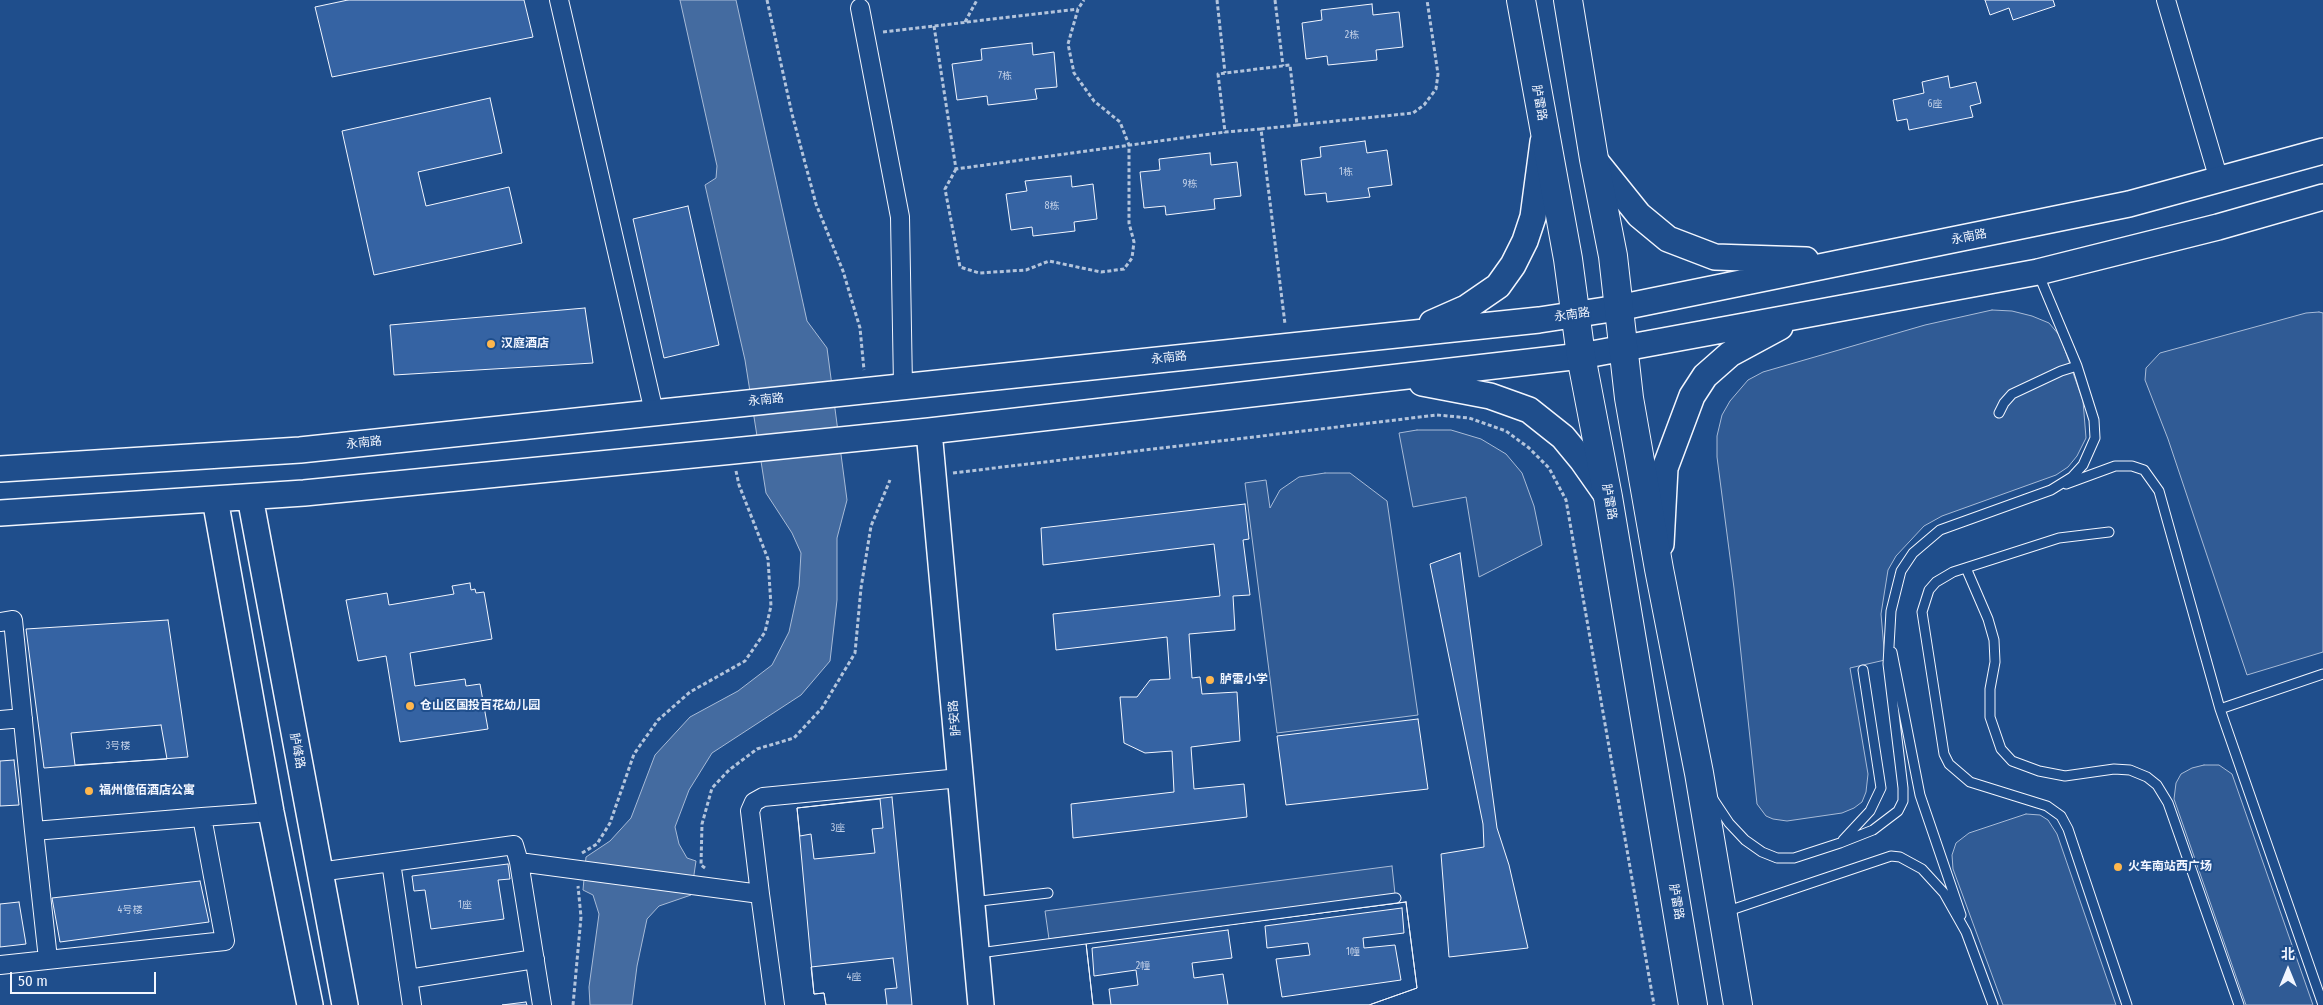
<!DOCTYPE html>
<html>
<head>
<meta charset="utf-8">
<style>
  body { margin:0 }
  #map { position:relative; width:2323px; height:1005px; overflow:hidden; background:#1f4e8c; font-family:"Fira Sans Condensed","Noto Sans SC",sans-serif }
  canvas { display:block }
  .north { position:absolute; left:2263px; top:945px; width:50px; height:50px; -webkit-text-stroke:4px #1f4e8c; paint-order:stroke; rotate:0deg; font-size:14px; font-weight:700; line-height:20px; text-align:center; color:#f2f6ff }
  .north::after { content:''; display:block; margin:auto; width:18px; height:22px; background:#f2f6ff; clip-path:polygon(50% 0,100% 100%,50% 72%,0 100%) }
  .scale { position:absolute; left:10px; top:972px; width:146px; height:22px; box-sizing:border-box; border:2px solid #f2f6ff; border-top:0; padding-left:6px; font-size:15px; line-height:18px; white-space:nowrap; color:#f2f6ff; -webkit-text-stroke:4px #1f4e8c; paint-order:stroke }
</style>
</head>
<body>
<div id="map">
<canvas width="2323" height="1005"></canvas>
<div class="north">北</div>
<div class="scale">50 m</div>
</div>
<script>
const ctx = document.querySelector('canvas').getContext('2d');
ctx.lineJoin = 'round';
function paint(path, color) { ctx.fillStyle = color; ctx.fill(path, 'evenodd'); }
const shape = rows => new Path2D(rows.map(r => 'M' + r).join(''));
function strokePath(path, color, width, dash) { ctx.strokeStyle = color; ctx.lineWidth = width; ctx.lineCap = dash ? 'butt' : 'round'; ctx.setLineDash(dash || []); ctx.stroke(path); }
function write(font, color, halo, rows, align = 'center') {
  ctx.font = font + ' "Fira Sans Condensed","Noto Sans SC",sans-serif'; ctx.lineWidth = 4; ctx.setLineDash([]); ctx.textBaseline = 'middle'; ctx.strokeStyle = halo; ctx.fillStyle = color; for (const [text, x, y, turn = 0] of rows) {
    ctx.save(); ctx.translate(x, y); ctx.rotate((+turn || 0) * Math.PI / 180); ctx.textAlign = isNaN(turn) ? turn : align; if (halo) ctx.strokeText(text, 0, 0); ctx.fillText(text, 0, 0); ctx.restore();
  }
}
const built = shape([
  [1992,310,2012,311,2032,316,2049,323,2060,336,2083,401,2086,438,2077,456,2068,467,2056,475,1942,516,1924,526,1896,556,1888,570,1881,614,1885,660,1850,668,1868,774,1866,792,1862,802,1854,808,1842,813,1787,821,1773,819,1766,816,1757,804,1734,588,1717,457,1717,436,1722,415,1730,401,1748,380,1763,372,1925,325,1992,310],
  [2319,312,2323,313,2323,652,2247,675,2168,439,2145,380,2146,368,2160,353,2306,313,2319,312],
  [1417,430,1451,430,1481,439,1506,454,1522,473,1534,506,1542,545,1479,577,1466,497,1413,507,1399,433,1417,430],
  [1325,473,1350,473,1387,501,1418,715,1277,733,1245,483,1266,480,1270,508,1280,490,1299,477,1325,473],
  [2204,765,2219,765,2232,774,2313,1005,2246,1005,2174,799,2176,783,2181,774,2192,768,2204,765],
  [2026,814,2040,815,2048,820,2057,834,2116,1005,2003,1005,1953,869,1952,855,1956,843,1969,833,2026,814],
  [1392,866,1395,894,1049,939,1045,911,1392,866]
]);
paint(built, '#305b95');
strokePath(built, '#a8bbd7', 1);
const water = shape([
  [680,0,736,0,807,321,827,348,847,500,837,538,837,600,830,661,801,695,712,753,689,790,675,827,679,844,687,858,696,861,691,895,659,906,647,919,637,966,632,1005,590,1005,589,987,599,914,593,895,583,890,586,857,610,841,631,818,655,755,690,717,738,691,772,665,789,632,799,586,801,553,792,533,766,493,745,360,705,185,716,178,717,166,680,0]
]);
paint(water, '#446ba0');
strokePath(water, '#a8bbd7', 1);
const building = shape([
  [348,0,524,0,533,37,332,77,315,7,348,0],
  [1985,0,2053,0,2055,6,2013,20,2009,8,1990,15,1985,0],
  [1372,4,1373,15,1399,12,1403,47,1376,50,1377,60,1328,65,1327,56,1306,59,1302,23,1322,20,1321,10,1372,4],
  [1032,43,1033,55,1054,52,1057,87,1035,89,1037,99,988,105,987,96,957,100,952,64,982,60,981,49,1032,43],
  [1948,76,1950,88,1976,82,1981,103,1970,106,1973,117,1909,130,1907,119,1897,121,1893,100,1924,93,1922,82,1948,76],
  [490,98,502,153,418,172,426,206,509,187,522,243,374,275,342,131,490,98],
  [1365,141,1367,153,1387,150,1392,185,1368,188,1370,197,1327,202,1326,193,1305,195,1301,160,1321,157,1320,147,1365,141],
  [1210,153,1211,165,1237,162,1241,196,1214,199,1215,209,1166,215,1165,206,1144,208,1140,172,1160,170,1159,159,1210,153],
  [1071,176,1072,187,1093,184,1097,219,1074,222,1075,231,1033,236,1032,227,1011,230,1006,194,1027,191,1025,181,1071,176],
  [688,206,719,345,664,358,633,219,688,206],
  [585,308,593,363,394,375,390,325,585,308],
  [1245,504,1249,539,1243,540,1250,595,1233,596,1235,630,1189,634,1192,678,1200,677,1202,694,1237,692,1240,741,1191,747,1194,789,1244,784,1247,817,1073,838,1071,804,1174,792,1172,751,1145,753,1124,743,1120,697,1137,697,1150,680,1170,679,1167,637,1056,650,1053,614,1220,596,1214,544,1043,565,1041,528,1245,504],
  [1460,553,1497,828,1509,865,1528,948,1449,957,1441,854,1484,847,1483,824,1430,564,1460,553],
  [470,583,471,590,475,589,476,593,484,592,492,639,410,653,415,686,465,679,466,686,480,684,488,729,400,742,386,656,358,661,346,600,387,593,389,605,454,594,452,586,470,583],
  [168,620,188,757,44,768,26,629,168,620],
  [1418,719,1428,789,1286,805,1277,736,1418,719],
  [161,725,167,759,75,765,71,733,161,725],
  [14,760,19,805,0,806,0,761,14,760],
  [892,797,912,1005,826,1005,824,993,814,994,797,808,892,797],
  [880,799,883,828,872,829,875,853,814,859,811,834,800,836,797,808,880,799],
  [508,864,510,879,498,880,504,919,431,929,425,890,414,891,412,876,508,864],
  [200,881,209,922,60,942,52,898,200,881],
  [19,902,26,944,0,947,0,904,19,902],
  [1406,902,1417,988,1369,1005,1093,1005,1086,943,1406,902],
  [1406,902,1417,988,1369,1005,1093,1005,1086,943,1406,902],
  [1402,908,1404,933,1363,938,1364,948,1395,945,1401,980,1282,997,1276,959,1310,955,1308,943,1267,948,1265,926,1402,908],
  [1228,930,1232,958,1192,963,1194,978,1223,974,1228,1005,1111,1005,1109,989,1138,985,1136,970,1094,976,1092,948,1228,930],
  [893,958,897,988,885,989,887,1005,826,1005,824,993,814,994,811,967,893,958],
  [526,1002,527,1005,502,1005,526,1002]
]);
paint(building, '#3563a3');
strokePath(building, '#f2f6ff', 1);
const lane = shape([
  [1999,413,2004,403,2012,394,2061,371,2077,366],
  [2066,484,2115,466,2132,466,2144,470,2159,491,2220,709,2323,1005],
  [2109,532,2059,538,1953,572,1936,582,1929,590,1922,612,1944,754,1949,764,1970,782,2047,806,2061,816,2068,829,2127,1005],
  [1966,568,1988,619,1994,640,1995,662,1990,689,1990,717,2001,749,2012,761,2039,771,2065,776,2114,769,2130,770,2147,777,2157,785,2168,803,2239,1005],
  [1892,652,1920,795,1961,915],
  [2220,709,2323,674],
  [1713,799,1729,823,1745,840,1762,852,1777,858,1794,858,1840,843,1873,830,1898,811,1903,801,1903,788,1888,664,1891,611,1901,571,1913,553,1940,530,2051,490,2072,477,2083,465,2095,438,2094,420,2077,366,2038,273],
  [1843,840,1870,811,1881,788,1863,670],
  [972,902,1048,893],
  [1725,912,1891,856,1900,857,1922,869,1944,893,1966,932,1993,1005],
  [979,953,1396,898]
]);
const street = shape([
  [559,0,654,412],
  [2166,0,2219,180],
  [860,8,900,217,903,386],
  [0,622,13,620,34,831],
  [0,720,23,718],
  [202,817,271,812],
  [391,862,412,1005],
  [519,862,542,1005],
  [319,872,514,845,519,862,760,894,750,811,754,802,763,797,960,778],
  [760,894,775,1005],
  [0,965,225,941,202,817,34,831,48,959],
  [408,979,535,959]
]);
const secondary = shape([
  [1594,159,1639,215,1668,239,1715,257,1806,260],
  [1432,323,1466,308,1498,286,1513,265,1525,241,1533,217,1543,142],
  [1422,383,1490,396,1529,410,1563,437,1582,460,1608,497],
  [929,431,981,1005],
  [0,469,300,450,1539,320,1618,308,2129,204,2323,151],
  [250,497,345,1005],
  [215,499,271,812,310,1005],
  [0,513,304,493,733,451,929,431,1581,356,2038,272,2218,227,2323,197],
  [1661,544,1665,468,1692,396,1705,376,1730,354,1780,327]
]);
const primary = shape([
  [1521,0,1568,259,1581,356,1608,497,1693,1005],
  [1568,0,1594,159,1613,256,1629,398,1659,569,1699,773,1738,1005]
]);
strokePath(lane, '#f2f6ff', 11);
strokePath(street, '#f2f6ff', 20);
strokePath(secondary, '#f2f6ff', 28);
strokePath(primary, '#f2f6ff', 30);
strokePath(shape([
  [767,0,792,114,816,204,843,271,860,328,864,370],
  [1217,0,1225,73],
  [1275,0,1283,66],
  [965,22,977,0],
  [934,26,956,169,1225,132],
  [883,32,1078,9],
  [1297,125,1413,113,1424,105,1436,89,1438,74,1427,0],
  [1261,129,1225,132,1218,74,1290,65,1297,125,1261,129,1285,324],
  [956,169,945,189,960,267,979,273,1026,270,1049,261,1101,272,1124,269,1132,258,1134,242,1129,223,1129,145,1120,122,1094,101,1074,73,1068,44,1078,9,1084,0],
  [953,473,1437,415,1469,418,1506,431,1529,448,1549,468,1566,500,1654,1005],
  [582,853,597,844,610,823,634,754,658,720,690,692,745,661,765,632,771,606,768,559,739,485,736,471],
  [705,868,701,865,702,824,712,788,729,770,757,749,794,738,822,708,855,653,861,588,871,526,890,480],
  [573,1005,581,917,578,886]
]), '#b3c4dc', 3, [4, 2.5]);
strokePath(lane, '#1f4e8c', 9);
strokePath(street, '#1f4e8c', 18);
strokePath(secondary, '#1f4e8c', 25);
strokePath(primary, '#1f4e8c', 28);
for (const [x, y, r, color] of [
  [491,344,5,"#ffb74d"],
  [1210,680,5,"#ffb74d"],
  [410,706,5,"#ffb74d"],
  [89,791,5,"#ffb74d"],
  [2118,867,5,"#ffb74d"]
]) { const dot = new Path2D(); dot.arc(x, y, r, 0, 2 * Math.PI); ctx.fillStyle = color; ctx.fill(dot); strokePath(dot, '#1f4e8c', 2); }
write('10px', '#c3d1e8', null, [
  ["2栋",1352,35],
  ["7栋",1005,76],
  ["6座",1935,104],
  ["1栋",1346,172],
  ["9栋",1190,184],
  ["8栋",1052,206],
  ["3号楼",118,746],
  ["3座",838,828],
  ["1座",465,905],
  ["4号楼",130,910],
  ["1幢",1353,952],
  ["2幢",1143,966],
  ["4座",854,977]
]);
write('12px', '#f2f6ff', '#1f4e8c', [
  ["胪雷路",1539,103,80],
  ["永南路",1969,237,-11],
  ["永南路",1572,315,-8],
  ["永南路",1169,358,-6],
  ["永南路",766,400,-6],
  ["永南路",364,443,-6],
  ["胪雷路",1609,502,80],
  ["胪安路",955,718,-95],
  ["胪峰路",297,751,79],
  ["胪雷路",1676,902,80]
]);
write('bold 12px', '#f2f6ff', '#1f4e8c', [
  ["汉庭酒店",501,344],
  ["胪雷小学",1220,680],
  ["仓山区国投百花幼儿园",420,706],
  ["福州億佰酒店公寓",99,791],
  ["火车南站西广场",2128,867]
], 'left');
</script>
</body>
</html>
